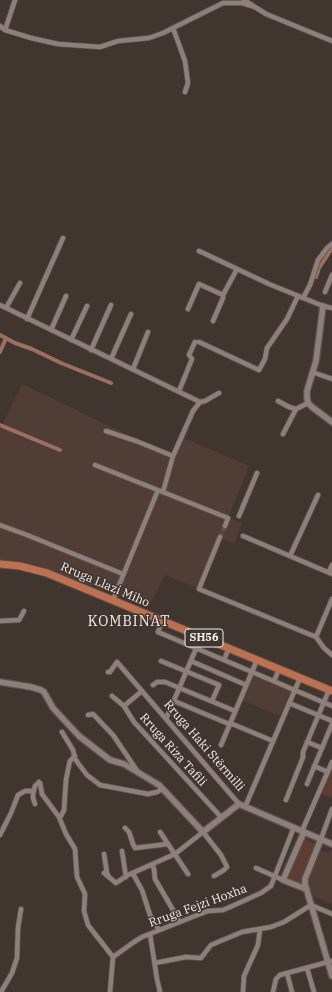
<!DOCTYPE html>
<html>
<head>
<meta charset="utf-8">
<style>
  body { margin:0 }
  canvas { display:block; background:#413530 }
</style>
</head>
<body>
<canvas width="332" height="992"></canvas>
<script>
const ctx = document.querySelector('canvas').getContext('2d');
ctx.lineJoin = 'round';
function paint(path, color) { ctx.fillStyle = color; ctx.fill(path, 'evenodd'); }
const shape = rows => new Path2D(rows.map(r => 'M' + r).join(''));
function strokePath(path, color, width, dash) { ctx.strokeStyle = color; ctx.lineWidth = width; ctx.lineCap = dash ? 'butt' : 'round'; ctx.setLineDash(dash || []); ctx.stroke(path); }
function write(font, color, halo, rows, align = 'center') {
  ctx.font = font + ' "IBM Plex Serif",serif'; ctx.lineWidth = 3; ctx.setLineDash([]); ctx.textBaseline = 'middle'; ctx.strokeStyle = halo; ctx.fillStyle = color; for (const [text, x, y, turn = 0] of rows) {
    ctx.save(); ctx.translate(x, y); ctx.rotate((+turn || 0) * Math.PI / 180); ctx.textAlign = isNaN(turn) ? turn : align; if (halo) ctx.strokeText(text, 0, 0); ctx.fillText(text, 0, 0); ctx.restore();
  }
}
paint(shape([
  [22,384,172,456,181,437,249,466,228,518,242,523,234,544,220,538,199,589,165,575,149,607,34,564,17,561,0,560,0,430],
  [252,675,291,691,280,716,242,700],
  [319,850,328,853,330,850,332,851,332,904,313,896,307,881]
]), '#503d36');
paint(shape([
  [332,768,332,798,321,794],
  [305,839,316,844,300,884,286,878]
]), '#5c3d32');
strokePath(shape([
  [316,277,319,268,332,248],
  [0,335,15,343,32,349,61,363,111,383],
  [0,352,6,338],
  [0,425,60,450]
]), '#9a7161', 4);
strokePath(shape([
  [220,537,225,526]
]), '#5c514c', 4.5, [4.5, 2]);
const minor = shape([
  [244,0,266,14,332,41],
  [0,26,5,30,31,38,58,44,100,47,118,41,149,38,163,33,223,3,242,3,255,7],
  [173,28,185,61,188,83,185,92],
  [5,30,15,0],
  [199,251,269,284,323,306,332,308],
  [325,292,332,275],
  [303,298,310,285,318,260,327,248,332,244],
  [0,305,200,402],
  [6,308,20,283],
  [188,309,199,284,223,295,237,269],
  [27,319,63,238],
  [213,321,223,298,223,295],
  [51,330,66,296],
  [71,340,87,306],
  [199,342,259,370,265,359,267,348,287,319,298,296],
  [91,350,111,305],
  [111,359,131,314],
  [133,369,148,332],
  [312,372,332,379],
  [179,391,192,359,189,355,195,342],
  [278,401,289,407,296,409],
  [106,431,136,441,173,456],
  [283,434,296,409,308,403],
  [95,465,228,518,225,526],
  [163,492,173,456,193,411,200,402,205,401,219,393],
  [239,516,257,473],
  [0,525,27,535,123,574],
  [243,536,332,574],
  [220,537,199,589,316,637,324,648,332,655],
  [290,556,318,495],
  [329,572,332,565],
  [113,600,158,490],
  [0,621,19,620,24,611],
  [162,621,158,632,332,706],
  [316,637,332,599],
  [224,660,229,648],
  [161,661,219,685,212,701],
  [191,661,246,685],
  [108,672,110,672,117,662,239,804],
  [274,681,279,669],
  [153,685,157,682,165,682,235,711],
  [112,696,124,706,134,722,221,817],
  [174,701,229,724],
  [289,703,332,721],
  [124,706,142,691],
  [88,715,93,714,113,735,138,772],
  [166,719,201,637],
  [230,723,273,741],
  [62,732,73,750,75,759,87,775,100,785,148,794,157,792,162,789],
  [307,742,322,748],
  [221,745,257,660],
  [314,766,328,772],
  [307,784,332,724],
  [286,800,303,757,303,752,329,690],
  [35,804,33,798,33,794,35,786,39,782,40,783,42,794,59,817,66,834,75,849,77,877,85,894,84,911,88,925,113,957],
  [245,807,300,678],
  [59,817,61,816,64,810,66,780,69,765,70,761,75,756],
  [125,828,129,832,133,844,135,848,168,844],
  [302,831,332,762],
  [160,832,188,874],
  [0,835,11,813,18,795,25,791,33,791],
  [321,839,332,809],
  [122,851,126,877],
  [104,854,107,873,109,877],
  [152,865,154,869,155,879,180,922],
  [256,868,283,880],
  [104,873,116,883,128,875,175,854,203,832,221,855,227,867,224,870,214,876],
  [133,874,142,890,150,915,159,930],
  [150,934,157,979,160,992],
  [155,963,186,957,201,958,211,945,242,932,271,927,284,922,311,905,332,914],
  [307,968,314,992],
  [287,973,292,992],
  [1,992,12,973,17,958,18,928,21,909],
  [110,992,113,957,134,942,142,937,200,914,208,911,223,910,230,907,261,893,271,886,294,827],
  [243,992,244,976,258,945,260,929],
  [273,992,276,979,280,975,332,961]
]);
const tertiary = shape([
  [323,306,316,361,307,391,307,398,308,403,312,407,332,422],
  [0,682,31,687,41,690,44,692,53,708,79,736,110,760,124,764,159,785,203,832,239,804,332,844],
  [304,832,283,880,306,889],
  [321,839,305,879,305,884,332,976]
]);
const primary = shape([
  [0,564,20,566,47,573,332,691]
]);
strokePath(minor, '#5d524f', 6);
strokePath(tertiary, '#5d524f', 8);
strokePath(primary, '#5d524f', 9);
strokePath(minor, '#8d7f7a', 4.5);
strokePath(tertiary, '#8d7f7a', 5.5);
strokePath(primary, '#bf704f', 7);
for (const [x, y, w] of [
  [204,638,38]
]) { const box = new Path2D(); box.roundRect(x - w / 2, y - 9, w, 18, 3); ctx.fillStyle = '#413530'; ctx.fill(box); strokePath(box, '#f5edea', 1); }
write('bold 11px', '#f5edea', null, [
  ["SH56",204,638]
]);
write('12px', '#f5edea', '#413530', [
  ["Rruga Llazi Miho",105,585,23],
  ["Rruga Haki Stërmilli",204,746,49],
  ["Rruga Riza Tafili",173,750,48],
  ["Rruga Fejzi Hoxha",198,906,-20]
]);
ctx.letterSpacing = '1px';
write('14px', '#f5edea', '#413530', [
  ["KOMBINAT",129,622]
]);
ctx.letterSpacing = '0px';
</script>
</body>
</html>
